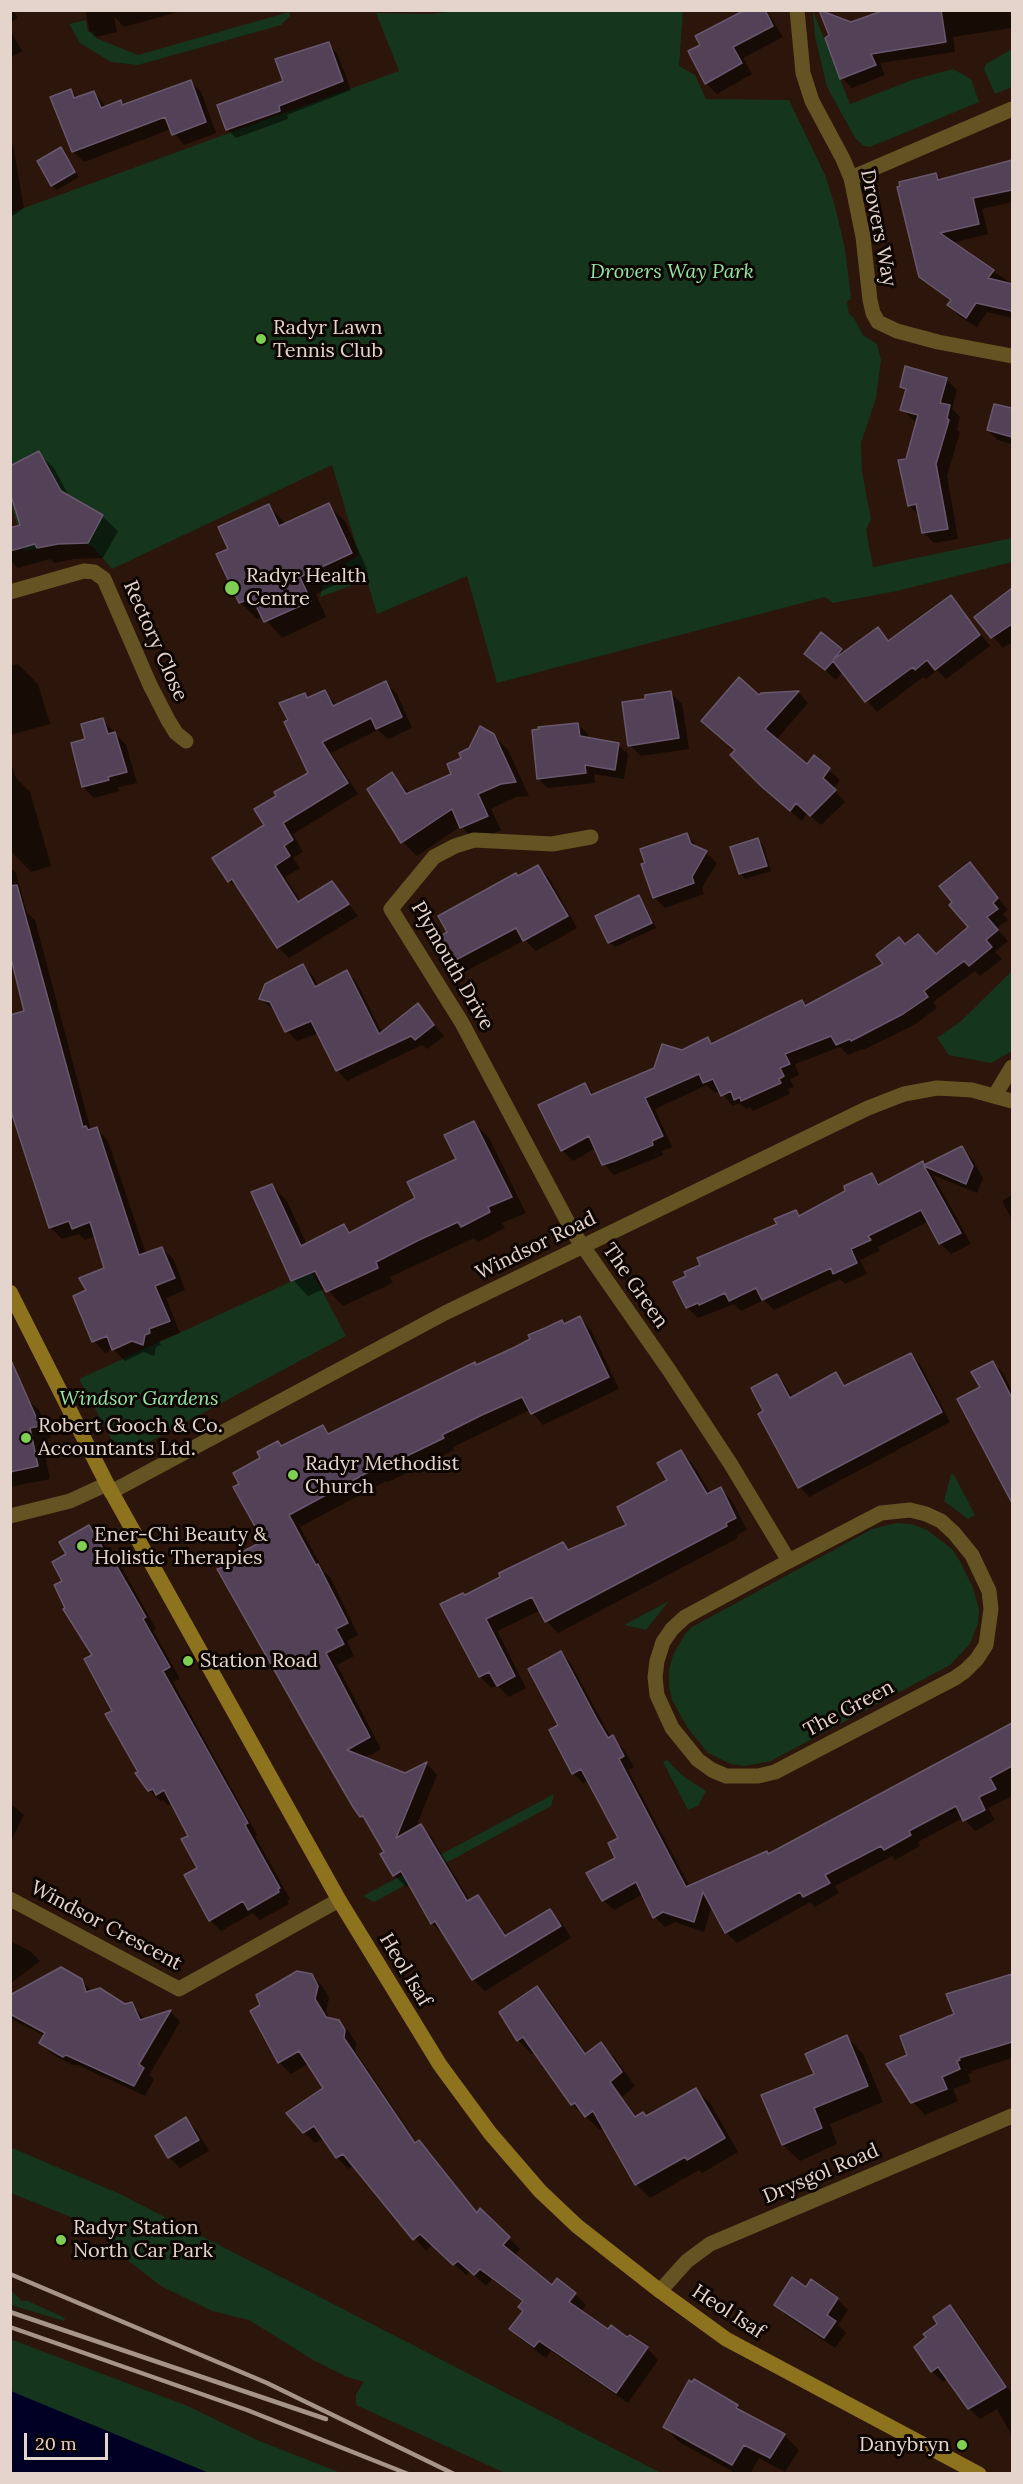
<!DOCTYPE html>
<html>
<head>
<meta charset="utf-8">
<style>
  body { margin:0 }
  #map { position:relative; width:1023px; height:2484px; overflow:hidden; background:#2c150a; font-family:Lora,serif }
  canvas { display:block }
  .frame { position:absolute; inset:0; border:12px solid #e5d4cc; pointer-events:none }
  .scale { position:absolute; left:24px; top:2433px; width:84px; height:27px; box-sizing:border-box; border:3px solid #e5d4cc; border-top:0; padding-left:8px; font-size:18px; line-height:21px; white-space:nowrap; color:#e5d4cc; -webkit-text-stroke:4px #0d0502; paint-order:stroke }
</style>
</head>
<body>
<div id="map">
<canvas width="1023" height="2484"></canvas>
<div class="frame"></div>
<div class="scale">20 m</div>
</div>
<script>
const ctx = document.querySelector('canvas').getContext('2d');
ctx.lineJoin = 'round';
function paint(path, color) { ctx.fillStyle = color; ctx.fill(path, 'evenodd'); }
const shape = rows => new Path2D(rows.map(r => 'M' + r).join(''));
function strokePath(path, color, width, dash) { ctx.strokeStyle = color; ctx.lineWidth = width; ctx.lineCap = dash ? 'butt' : 'round'; ctx.setLineDash(dash || []); ctx.stroke(path); }
function write(font, color, halo, rows, align = 'center') {
  ctx.font = font + ' Lora,serif'; ctx.lineWidth = 6; ctx.setLineDash([]); ctx.textBaseline = 'middle'; ctx.strokeStyle = halo; ctx.fillStyle = color; for (const [text, x, y, turn = 0] of rows) {
    ctx.save(); ctx.translate(x, y); ctx.rotate((+turn || 0) * Math.PI / 180); ctx.textAlign = isNaN(turn) ? turn : align; if (halo) ctx.strokeText(text, 0, 0); ctx.fillText(text, 0, 0); ctx.restore();
  }
}
paint(shape([
  [468,10,683,11,679,66,695,75,706,99,789,100,825,175,835,206,845,249,851,298,847,302,849,314,854,318,863,335,877,344,881,360,876,398,861,443,862,472,871,519,866,530,873,567,1012,538,1012,562,897,591,833,603,825,597,497,683,467,576,377,614,367,580,320,597,325,577,359,555,332,465,112,569,93,547,83,543,58,544,25,551,10,500,10,213,399,71,376,13,429,14],
  [813,11,850,104,912,80,953,69,971,79,979,102,870,147,864,146,855,138,827,87,815,37],
  [289,12,290,16,281,25,138,65,111,62,98,54,80,43,69,24,86,20,88,32,94,31,96,38,138,55],
  [1012,49,1012,87,995,94,984,69,986,64],
  [1012,971,1012,1051,991,1063,949,1055,937,1038,960,1022],
  [312,1272,346,1336,121,1457,79,1379],
  [951,1474,954,1475,975,1515,968,1519,944,1501],
  [896,1523,912,1524,927,1530,952,1549,961,1563,973,1588,979,1609,978,1623,970,1644,950,1665,771,1761,745,1766,731,1764,708,1753,687,1727,672,1700,669,1686,669,1670,673,1655,685,1634,692,1627,872,1529],
  [669,1601,646,1630,624,1625,637,1618],
  [667,1760,683,1776,706,1791,698,1806,688,1810,663,1762],
  [554,1794,551,1806,374,1902,363,1896],
  [10,2147,120,2194,661,2473,505,2473,356,2405,356,2394,364,2382,347,2377,315,2361,249,2320,212,2311,161,2286,126,2259,103,2256,113,2234,11,2193],
  [10,2289,22,2301,28,2301,65,2318,64,2321,11,2305],
  [10,2339,190,2407,257,2440,341,2473,143,2473,11,2413]
]), '#15351d');
paint(shape([
  [11,2391,18,2394,209,2473,11,2473]
]), '#000025');
paint(shape([
  [10,10,13,10,18,18,10,23],
  [85,10,185,10,124,27,114,16,117,32,95,37,90,32],
  [748,10,766,10,783,37,743,58,752,74,717,94,706,83,702,46],
  [889,10,1012,10,1012,28,953,37,955,52,880,63,885,75,852,88,842,78,851,24],
  [10,30,22,51,10,58],
  [328,44,337,53,351,90,287,115,288,119,236,138,227,129],
  [190,81,201,92,216,133,184,145,171,129,84,162,73,151,71,91,78,98,94,92,106,107,121,102,124,106],
  [10,142,13,145,24,208,11,217],
  [61,149,79,177,57,190,52,185],
  [1012,156,1012,202,982,209,988,234,952,243,1012,284,1012,318,987,312,977,327,959,316,949,305,951,301,920,276,936,175,942,180,1012,161],
  [946,379,957,390,952,409,960,417,957,430,960,432,947,476,958,539,934,543,923,532,920,517,909,505,907,460,918,422,913,420,902,409,907,392,901,387],
  [995,406,1012,409,1012,444,998,440,988,430],
  [38,453,54,468,70,498,102,516,118,531,103,558,74,559,54,563,51,559,18,568,10,560,10,529,21,526],
  [328,505,345,521,367,569,316,594,326,617,282,638,263,616,257,619,240,602,230,550,269,506,286,524],
  [1012,590,1012,642,1003,648,976,617],
  [951,597,990,646,946,679,937,670,926,679,923,677,877,712,843,671,836,680,806,653,841,650,844,654,878,629,890,642],
  [18,664,38,684,50,724,10,735,10,666],
  [386,683,397,694,412,728,388,739,378,730,331,753,358,794,293,834,303,852,293,858,300,868,285,877,301,902,332,883,358,916,289,958,278,947,242,891,229,881,266,825,310,773,290,721,304,694,308,699,325,692,337,706],
  [798,692,808,703,776,740,807,766,814,757,840,780,833,789,845,802,821,825,807,813,802,821,774,797,736,751,762,695],
  [671,693,682,704,689,749,641,756,630,745,647,700],
  [103,720,126,745,137,783,118,787,119,791,94,798,83,787,87,740],
  [578,724,588,734,588,739,618,745,628,754,624,779,594,774,595,783,548,788,539,779],
  [493,735,508,750,529,796,516,797,491,809,501,830,476,841,461,826,417,856,403,842,392,774,410,794,453,775,463,759],
  [10,760,16,778,30,792,51,866,31,872,10,850],
  [686,834,699,849,706,853,717,863,702,888,704,894,665,908,654,897],
  [758,840,763,845,771,871,745,879,740,873],
  [970,864,1008,910,1003,914,1008,920,997,928,1008,941,995,952,1002,959,980,976,975,971,933,1002,937,1008,914,1025,863,1050,862,1049,848,1055,840,1047,795,1064,799,1075,790,1079,794,1087,788,1089,790,1094,753,1111,750,1107,746,1109,739,1103,733,1106,720,1091,715,1093,707,1085,655,1109,672,1147,662,1151,663,1155,614,1175,604,1164,596,1148,573,1161,562,1150,584,1085,595,1095,656,1069,683,1051,708,1039,713,1045,802,1002,807,1007,885,965,905,945,937,956,970,928],
  [10,867,16,873,27,913,35,920,91,1131,97,1129,108,1141,146,1254,162,1248,174,1260,185,1290,166,1298,180,1333,159,1341,161,1345,156,1347,154,1356,144,1352,125,1361,113,1349,105,1353,94,1341,88,1291,106,1269,96,1236,85,1240,79,1234,62,1239,50,1227,17,1124,10,1118,10,1017,26,1012,14,961,10,962],
  [538,867,549,878,577,928,536,951,525,940,462,973,451,962,438,939,518,877],
  [638,897,643,902,656,928,615,947,609,942],
  [303,966,313,976,319,987,347,972,357,983,382,1033,417,1005,444,1036,427,1049,422,1045,347,1081,337,1070,319,1033,297,1041,287,1031,276,1010,271,1008,261,998],
  [474,1123,489,1138,526,1213,502,1223,505,1228,478,1242,474,1238,390,1277,393,1283,343,1306,326,1288,308,1296,293,1280,253,1193,272,1186,287,1201,307,1245,344,1226,351,1233,417,1198,458,1160],
  [962,1148,972,1159,983,1178,977,1193,933,1175,971,1244,951,1254,941,1244,929,1221,878,1247,880,1251,860,1260,867,1274,845,1284,840,1279,774,1310,764,1300,741,1311,734,1304,698,1318,687,1307,796,1212,801,1216,847,1192,872,1175,881,1185,922,1163,925,1166],
  [1012,1195,1012,1220,1002,1201],
  [580,1318,591,1330,619,1389,543,1425,530,1410,453,1447,454,1450,388,1482,386,1481,300,1527,324,1572,330,1577,358,1635,347,1641,354,1656,337,1665,381,1749,364,1758,405,1775,426,1763,437,1775,415,1829,421,1826,432,1838,470,1901,478,1897,489,1909,507,1936,550,1911,562,1923,571,1938,485,1991,473,1979,444,1935,432,1923,410,1884,406,1887,394,1875,386,1853,370,1825,361,1816,265,1542,282,1448,323,1426,330,1434,516,1348,562,1322,565,1325],
  [911,1355,920,1364,950,1422,809,1497,800,1487,765,1412,777,1376,786,1386,793,1398,836,1374,847,1387],
  [993,1363,1003,1373,1012,1391,1012,1498,982,1388],
  [10,1370,20,1379,25,1398,39,1410,51,1438,42,1440,50,1479,10,1487],
  [681,1452,692,1463,711,1494,721,1489,732,1501,747,1530,737,1535,738,1538,558,1633,547,1621,541,1610,497,1631,526,1688,509,1697,497,1685,491,1688,480,1676,465,1597,563,1544,570,1550,628,1525,669,1481],
  [89,1527,100,1538,112,1558,122,1568,156,1629,153,1630,180,1679,173,1682,257,1835,255,1836,290,1899,287,1900,289,1904,260,1920,253,1913,221,1931,210,1920,190,1836,172,1802,168,1805,163,1800,160,1801,149,1790,114,1711,94,1655,67,1608,64,1581,68,1554],
  [561,1653,571,1664,611,1738,623,1748,634,1767,628,1770,690,1887,769,1855,1012,1725,1012,1796,988,1808,995,1820,975,1831,963,1818,918,1842,920,1846,895,1860,892,1856,835,1886,839,1893,815,1907,810,1902,737,1943,726,1932,712,1905,704,1932,675,1922,665,1927,655,1917,643,1894,614,1910,603,1900,617,1858,620,1838,589,1780,583,1783,573,1773,560,1726],
  [10,1803,24,1815,10,1843],
  [10,1941,30,1951,40,1961,10,1984],
  [311,1975,323,1987,329,1998,326,2012,331,2020,338,2021,350,2033,356,2043,355,2051,417,2143,419,2142,431,2153,478,2214,481,2211,520,2249,514,2256,552,2287,575,2294,586,2305,581,2312,608,2331,647,2348,658,2360,628,2403,551,2351,546,2358,522,2340,511,2329,525,2311,524,2303,492,2279,486,2286,470,2271,466,2275,433,2244,426,2251,354,2165,348,2169,337,2157,324,2138,315,2143,304,2132,325,2088,309,2063,291,2074,279,2062],
  [1012,1976,1012,2058,971,2071,972,2073,968,2074,971,2082,953,2089,958,2101,925,2115,913,2102,889,2064,909,2056,956,2015,948,1995],
  [81,1980,93,1992,124,2006,132,2004,145,2020,170,2011,180,2022,149,2075,154,2079,145,2096,78,2065,72,2065,52,2054,41,2043,45,2036,10,2018,10,1997],
  [536,1987,550,2001,587,2054,601,2044,614,2057,635,2086,622,2097,637,2117,647,2117,696,2090,710,2103,738,2152,702,2173,699,2170,650,2198,636,2184,604,2127,600,2130,572,2104,535,2052,532,2054,518,2040],
  [847,2037,863,2054,883,2102,830,2124,837,2144,800,2161,783,2145,763,2096,816,2075],
  [185,2119,196,2130,209,2151,180,2168,169,2157],
  [837,2299,848,2310,838,2325,846,2333,835,2348,786,2315,776,2304],
  [950,2307,961,2318,1012,2394,1012,2436,997,2409,980,2419,969,2408,948,2378,943,2382,932,2371,938,2325],
  [737,2406,745,2414,784,2435,799,2450,785,2472,759,2458,750,2474,737,2474,679,2442,665,2427]
]), '#0007');
const building = shape([
  [745,10,765,10,773,26,733,47,742,63,705,84,688,51,700,45,695,36,745,10],
  [819,10,851,22,885,10,941,10,946,42,871,54,876,65,840,79,825,38,829,35,819,10],
  [329,42,343,81,279,106,280,111,226,130,217,105,283,81,275,59,329,42],
  [191,80,206,122,172,135,165,117,72,152,50,97,71,89,74,98,94,91,101,108,121,100,122,105,191,80],
  [61,147,75,172,51,186,37,161,61,147],
  [1012,160,1012,190,973,198,979,224,940,233,994,270,988,278,1012,284,1012,311,976,303,966,318,947,305,951,300,919,277,897,187,900,186,899,182,936,173,938,180,1012,160],
  [905,366,947,378,940,403,950,405,947,418,949,420,936,464,948,529,922,533,916,504,908,506,898,460,906,459,918,415,900,410,906,389,900,387,905,366],
  [994,404,1012,408,1012,437,987,430,994,404],
  [39,451,61,491,103,515,88,543,58,544,37,548,35,544,10,551,10,528,20,525,10,492,10,466,39,451],
  [329,503,352,553,300,577,311,601,264,622,252,598,239,603,216,554,228,549,218,527,269,504,279,526,329,503],
  [1012,588,1012,624,991,638,974,617,1012,588],
  [951,595,980,635,935,670,927,660,915,670,913,667,865,702,833,661,825,670,804,654,821,632,842,649,834,659,878,627,888,641,951,595],
  [739,677,759,695,761,693,799,691,765,729,807,764,814,755,830,768,823,778,836,790,810,816,796,803,790,811,761,786,730,755,735,750,701,721,739,677],
  [386,681,402,717,376,729,371,718,322,742,348,783,283,823,293,840,284,846,290,856,275,866,298,902,332,881,349,904,277,948,232,879,228,882,212,858,264,825,254,809,276,796,274,792,308,773,284,722,288,720,279,703,305,693,307,698,325,690,333,706,386,681],
  [671,691,679,738,628,746,622,702,645,699,645,695,671,691],
  [103,718,108,734,115,732,127,772,108,777,109,780,82,787,71,743,85,739,81,724,103,718],
  [578,723,580,736,619,743,615,770,585,765,586,773,537,779,532,730,539,729,538,727,578,723],
  [480,726,494,734,516,782,501,784,478,794,488,816,460,828,452,809,401,843,367,789,392,772,406,794,451,774,447,764,461,758,459,753,469,748,480,726],
  [687,833,691,844,707,851,692,877,694,883,653,898,641,864,645,863,640,849,687,833],
  [758,838,767,866,739,874,730,847,758,838],
  [970,862,998,898,993,903,998,909,987,917,998,930,986,940,992,947,969,966,964,961,924,991,928,997,903,1014,851,1041,850,1039,836,1045,831,1036,785,1054,790,1064,780,1068,784,1076,779,1079,781,1083,741,1101,740,1097,734,1100,731,1091,721,1096,713,1079,703,1083,699,1074,645,1098,663,1136,652,1141,653,1145,615,1161,602,1165,589,1136,561,1151,538,1105,585,1083,591,1095,654,1068,662,1044,682,1050,708,1037,711,1044,802,1000,805,1006,883,964,876,955,899,937,905,944,918,934,936,954,968,927,949,905,952,902,939,886,970,862],
  [538,865,568,916,523,941,516,928,450,963,436,939,447,932,438,916,516,873,518,876,538,865],
  [17,885,83,1127,86,1126,88,1130,97,1127,139,1255,162,1247,175,1278,155,1286,170,1321,149,1329,150,1333,145,1335,143,1345,132,1341,112,1350,107,1336,92,1342,73,1296,86,1290,79,1278,104,1268,90,1222,72,1229,69,1221,49,1228,10,1108,10,1015,24,1011,10,954,10,886,17,885],
  [639,895,652,923,608,943,595,916,639,895],
  [303,964,315,987,347,970,379,1034,418,1003,434,1025,415,1040,411,1036,336,1071,311,1021,285,1032,270,1002,259,999,265,984,303,964],
  [474,1121,512,1197,488,1207,490,1212,461,1227,458,1222,419,1240,376,1262,378,1268,326,1292,315,1271,291,1281,251,1192,272,1184,301,1246,344,1224,349,1233,415,1198,407,1182,456,1159,444,1135,474,1121],
  [962,1146,973,1166,966,1184,924,1166,961,1233,939,1244,921,1210,868,1236,871,1240,851,1249,857,1263,833,1274,831,1268,762,1300,756,1288,729,1301,725,1293,699,1305,698,1303,686,1308,673,1282,686,1276,684,1272,700,1265,697,1258,777,1224,774,1219,796,1210,799,1216,845,1191,844,1186,872,1173,878,1185,923,1161,924,1165,962,1146],
  [580,1316,609,1377,531,1414,522,1397,482,1415,442,1435,444,1438,386,1466,375,1471,374,1469,289,1515,316,1565,318,1564,348,1623,336,1629,344,1644,326,1653,370,1737,347,1750,405,1773,427,1762,396,1838,421,1824,467,1901,478,1895,505,1936,550,1909,561,1926,472,1980,435,1921,431,1924,401,1871,393,1876,380,1854,384,1852,363,1816,360,1817,353,1807,311,1735,217,1569,221,1568,219,1564,263,1541,233,1487,239,1484,233,1473,260,1458,257,1452,278,1441,281,1446,323,1425,328,1434,475,1362,476,1365,515,1347,530,1339,528,1335,545,1328,562,1320,564,1324,580,1316],
  [911,1353,942,1412,798,1488,758,1414,763,1411,751,1388,777,1374,790,1398,836,1372,844,1386,911,1353],
  [10,1358,40,1426,30,1428,38,1466,10,1472,10,1358],
  [993,1361,1012,1398,1012,1503,957,1399,980,1387,971,1372,993,1361],
  [681,1450,707,1494,721,1487,736,1518,726,1523,727,1526,545,1622,532,1597,486,1619,515,1676,497,1686,489,1672,479,1677,440,1604,463,1593,465,1595,500,1577,499,1573,563,1542,568,1550,626,1525,617,1507,667,1480,657,1463,681,1450],
  [89,1525,108,1557,111,1556,146,1617,143,1619,170,1667,163,1671,248,1823,245,1825,280,1888,278,1889,279,1892,248,1910,243,1901,209,1921,184,1875,197,1868,181,1839,188,1836,164,1790,156,1795,153,1789,148,1791,135,1773,138,1772,105,1714,112,1711,84,1659,92,1655,63,1609,65,1608,54,1585,62,1581,52,1562,66,1554,59,1542,89,1525],
  [561,1651,598,1721,608,1738,613,1735,624,1756,619,1759,686,1887,767,1851,768,1854,1012,1723,1012,1766,990,1778,996,1789,979,1797,985,1810,963,1821,956,1806,909,1831,911,1835,884,1850,881,1846,825,1875,830,1883,803,1897,800,1892,725,1933,703,1892,694,1922,663,1912,653,1918,636,1882,602,1901,586,1873,615,1858,608,1843,618,1838,581,1769,572,1774,549,1730,558,1725,528,1669,561,1651],
  [61,1967,82,1979,86,1992,100,1988,125,2004,132,2002,140,2020,171,2010,139,2064,144,2068,134,2086,66,2055,63,2057,39,2043,45,2033,10,2014,10,1995,61,1967],
  [297,1971,312,1974,318,1986,315,1999,326,2017,339,2020,345,2030,344,2038,415,2143,419,2140,477,2213,480,2208,510,2237,503,2245,552,2285,557,2278,576,2293,569,2302,608,2329,611,2325,627,2337,630,2335,648,2347,616,2393,539,2341,534,2347,509,2329,523,2311,518,2307,523,2301,480,2269,474,2275,458,2261,453,2265,420,2234,413,2240,343,2154,336,2158,314,2126,303,2133,286,2113,323,2088,299,2051,278,2063,250,2011,260,2005,256,1995,297,1971],
  [1012,1974,1012,2042,959,2058,960,2060,957,2061,960,2069,942,2077,947,2089,911,2103,886,2064,907,2055,900,2036,954,2014,946,1994,1012,1974],
  [537,1986,585,2054,601,2042,622,2072,610,2082,635,2117,643,2112,646,2116,696,2088,725,2138,687,2160,685,2157,635,2185,593,2111,585,2117,575,2103,571,2105,523,2037,517,2041,499,2012,537,1986],
  [847,2035,868,2086,814,2108,822,2128,782,2145,761,2095,814,2074,805,2054,847,2035],
  [186,2117,199,2140,168,2158,155,2136,186,2117],
  [792,2277,806,2287,811,2279,838,2298,827,2315,836,2321,824,2338,774,2305,792,2277],
  [950,2305,1006,2387,968,2409,938,2367,931,2372,914,2347,926,2337,923,2334,937,2324,933,2317,950,2305],
  [694,2379,738,2405,736,2408,785,2434,770,2458,744,2445,732,2465,663,2427,689,2380,692,2382,694,2379]
]);
paint(building, '#534257');
strokePath(building, '#69576e', 1.5);
strokePath(shape([
  [797,10,803,73,812,101,843,159,851,178,863,237,870,300,873,313,878,322,897,331,938,342,1012,356],
  [851,178,1012,109],
  [10,592,84,571,94,572,104,579,150,685,168,720,176,733,186,741],
  [591,837,552,844,474,840,455,846,434,857,391,909,462,1023,573,1232,669,1370,730,1463,789,1561,685,1617,672,1629,663,1642,657,1661,655,1677,657,1695,672,1728,698,1760,712,1770,726,1776,758,1776,775,1772,955,1678,965,1671,977,1659,986,1645,991,1609,989,1591,972,1555,954,1533,941,1521,926,1514,910,1510,881,1513,789,1561],
  [995,1095,1012,1067],
  [111,1492,445,1313,868,1108,904,1094,937,1088,972,1090,1012,1101],
  [10,1516,70,1501,107,1484],
  [10,1899,179,1989,339,1900],
  [660,2291,687,2261,710,2244,1012,2116]
]), '#645424', 15);
strokePath(shape([
  [10,1292,107,1484,339,1900,440,2065,490,2133,540,2191,577,2226,660,2291,726,2339,979,2474]
]), '#8d731d', 15);
strokePath(shape([
  [10,2274,267,2383,454,2474],
  [10,2312,326,2419],
  [10,2327,247,2410,408,2474]
]), '#a6938a', 4.5);
for (const [x, y, r, color] of [
  [261,339,6,"#7fd052"],
  [232,588,8,"#7fd052"],
  [26,1438,6,"#7fd052"],
  [293,1475,6,"#7fd052"],
  [82,1546,6,"#7fd052"],
  [188,1661,6,"#7fd052"],
  [61,2240,6,"#7fd052"],
  [962,2445,6,"#7fd052"]
]) { const dot = new Path2D(); dot.arc(x, y, r, 0, 2 * Math.PI); ctx.fillStyle = color; ctx.fill(dot); strokePath(dot, '#0d0502', 2); }
write('20px', '#e5d4cc', '#0d0502', [
  ["Drovers Way",878,228,79],
  ["Rectory Close",155,641,66],
  ["Plymouth Drive",452,966,60],
  ["Windsor Road",536,1246,-26],
  ["The Green",635,1286,55],
  ["The Green",849,1709,-28],
  ["Windsor Crescent",106,1926,28],
  ["Heol Isaf",405,1970,59],
  ["Drysgol Road",821,2174,-23],
  ["Heol Isaf",728,2312,33]
]);
write('italic 20px', '#92e5a2', '#0d0502', [
  ["Drovers Way Park",672,272],
  ["Windsor Gardens",139,1399]
]);
write('20px', '#e5d4cc', '#0d0502', [
  ["Radyr Lawn",273,328],
  ["Tennis Club",273,351],
  ["Radyr Health",246,576],
  ["Centre",246,599],
  ["Robert Gooch & Co.",38,1426],
  ["Accountants Ltd.",38,1449],
  ["Radyr Methodist",305,1464],
  ["Church",305,1487],
  ["Ener-Chi Beauty &",94,1535],
  ["Holistic Therapies",94,1558],
  ["Station Road",200,1661],
  ["Radyr Station",73,2228],
  ["North Car Park",73,2251],
  ["Danybryn",950,2445,"right"]
], 'left');
</script>
</body>
</html>
